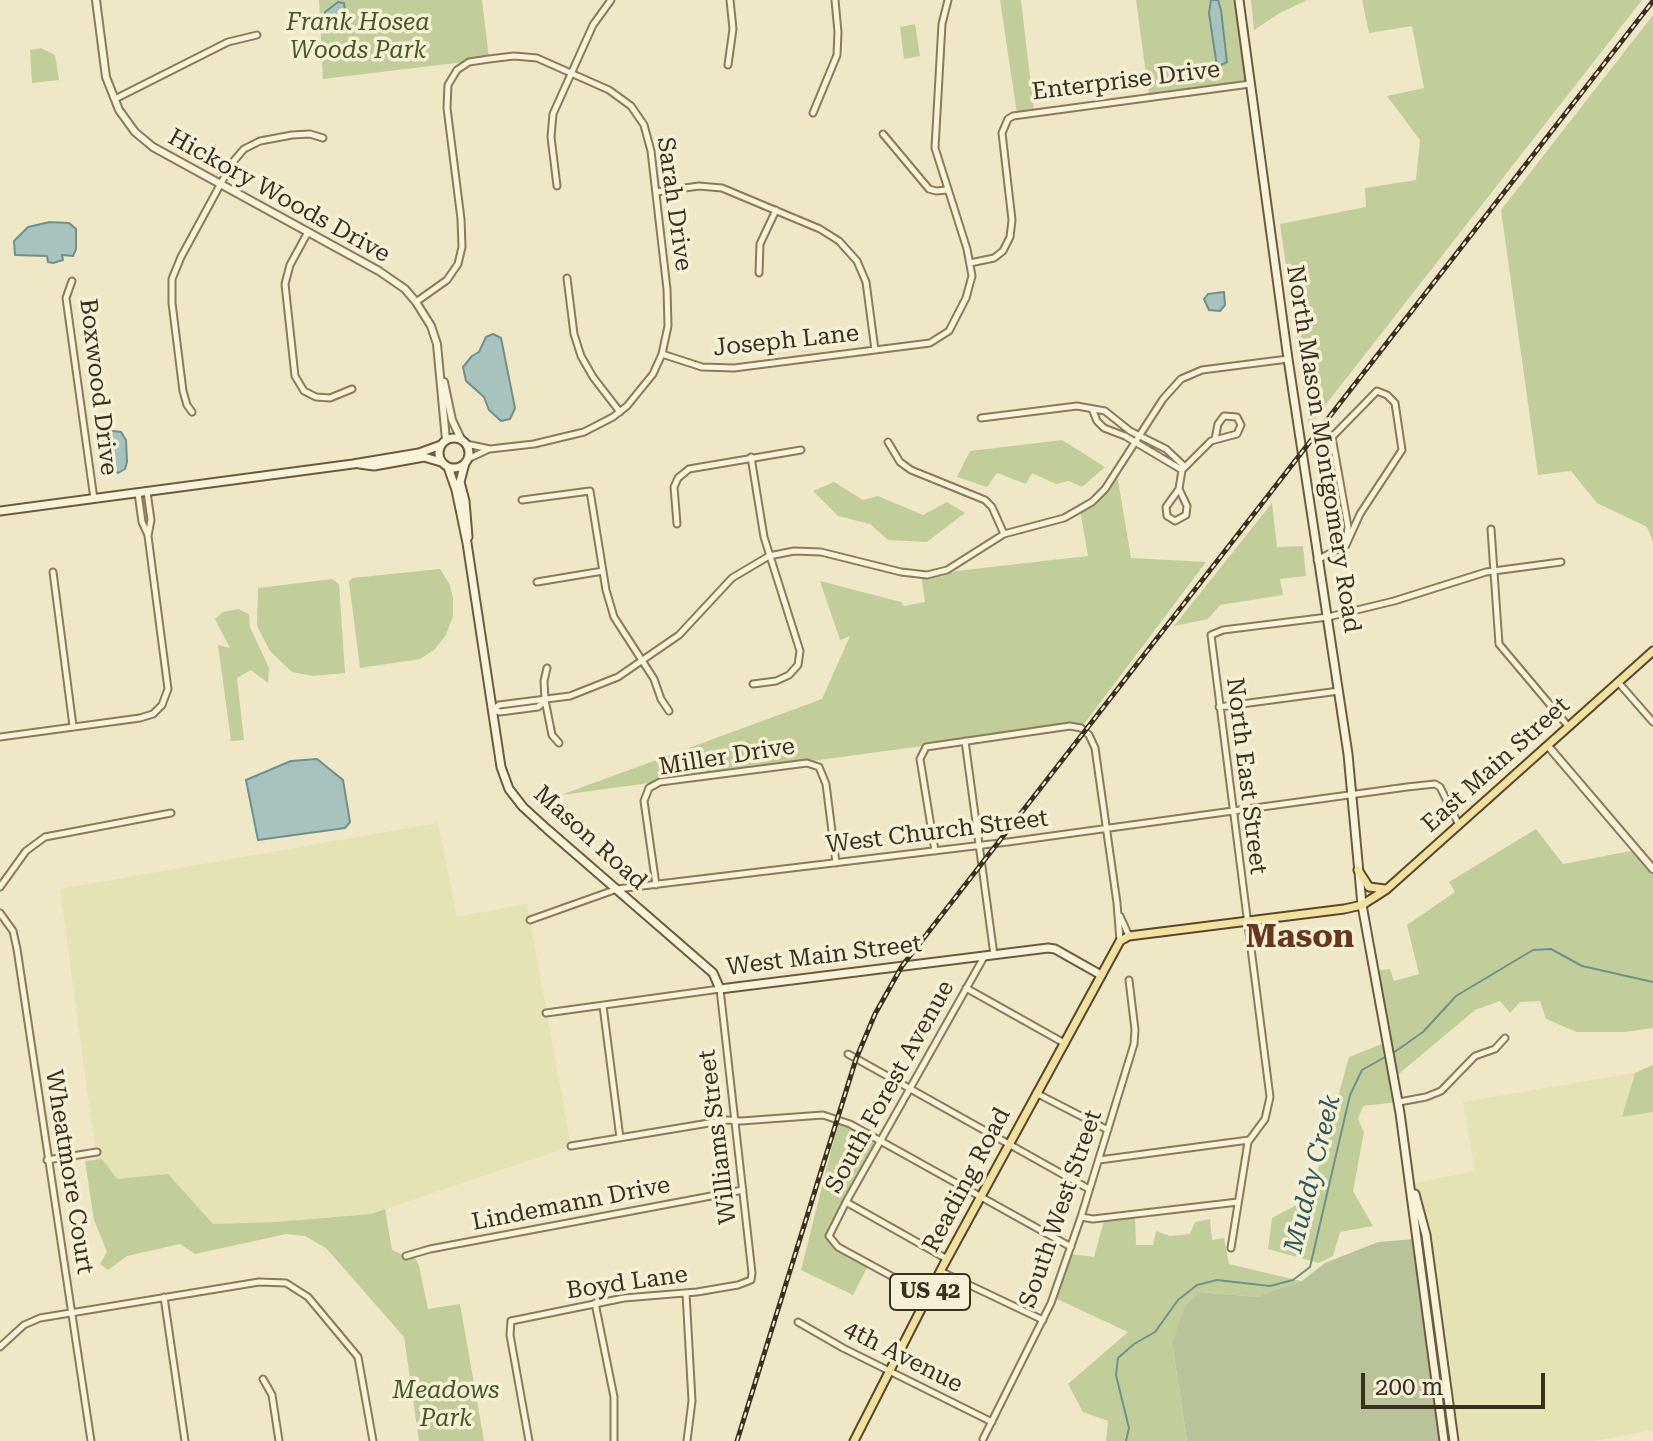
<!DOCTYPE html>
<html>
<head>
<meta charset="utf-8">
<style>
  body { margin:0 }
  #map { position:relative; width:1653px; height:1441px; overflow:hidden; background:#efe7c6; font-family:"Roboto Serif",serif }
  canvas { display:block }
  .scale { position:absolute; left:1361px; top:1373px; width:184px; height:36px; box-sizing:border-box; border:4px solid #3b301f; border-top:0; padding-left:10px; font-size:24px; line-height:28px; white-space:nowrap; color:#3b301f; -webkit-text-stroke:6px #f6f0d6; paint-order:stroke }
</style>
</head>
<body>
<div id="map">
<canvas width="1653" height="1441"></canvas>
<div class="scale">200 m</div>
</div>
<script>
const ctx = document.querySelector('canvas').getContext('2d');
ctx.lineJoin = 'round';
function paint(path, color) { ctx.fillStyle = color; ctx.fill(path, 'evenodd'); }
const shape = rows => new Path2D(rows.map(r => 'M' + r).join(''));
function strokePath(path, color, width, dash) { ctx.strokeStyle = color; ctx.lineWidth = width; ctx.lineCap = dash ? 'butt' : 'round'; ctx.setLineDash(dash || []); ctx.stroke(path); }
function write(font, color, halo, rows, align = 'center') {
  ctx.font = font + ' "Roboto Serif",serif'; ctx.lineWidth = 7; ctx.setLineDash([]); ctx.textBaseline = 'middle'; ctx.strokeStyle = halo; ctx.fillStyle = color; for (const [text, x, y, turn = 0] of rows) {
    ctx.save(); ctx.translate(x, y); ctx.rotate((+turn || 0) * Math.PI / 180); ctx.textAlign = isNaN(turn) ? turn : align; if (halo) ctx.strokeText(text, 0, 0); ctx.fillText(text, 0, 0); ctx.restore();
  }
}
paint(shape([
  [438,823,457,917,527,904,571,1146,371,1214,277,1222,108,1245,60,889],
  [1635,1073,1623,1117,1653,1112,1653,1430,1594,1441,1454,1441,1426,1235,1411,1184,1475,1171,1463,1102]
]), '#e5e2b4');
paint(shape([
  [319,0,482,0,489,59,323,79],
  [1000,0,1021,0,1034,111,1017,114],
  [1136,0,1239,0,1250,84,1149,96],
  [1251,0,1307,0,1280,13,1254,30],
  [1362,0,1642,0,1309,426,1280,224,1366,207,1365,188,1416,180,1420,140,1387,96,1424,88,1412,26,1369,33],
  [1653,15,1653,542,1647,527,1597,503,1571,471,1538,475,1501,210],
  [915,24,920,56,904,59,900,27],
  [41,48,55,55,59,80,32,83,30,50],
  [1062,440,1105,467,1082,487,1069,481,1056,484,1032,473,1026,484,997,473,987,487,957,477,970,451],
  [1117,474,1131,558,1206,562,1081,728,1070,726,561,795,822,699,850,636,840,640,820,581,901,602,904,606,925,602,921,575,938,573,941,577,956,571,1088,556,1080,510],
  [834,482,863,500,878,496,923,515,947,502,965,513,927,542,888,540,870,524,838,516,813,491],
  [1272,503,1277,547,1303,546,1306,576,1280,579,1283,595,1220,605,1208,619,1174,626],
  [440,569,450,585,453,598,453,616,446,635,434,650,420,659,360,668,349,582,352,578],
  [332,579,339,584,345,673,313,676,292,672,270,651,257,626,258,588],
  [238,609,249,614,250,627,269,668,268,683,251,670,237,678,244,740,231,741,218,645,230,648,215,619,223,612],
  [1536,829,1563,864,1636,850,1653,868,1653,1028,1625,1032,1577,1032,1546,1019,1540,1001,1520,1002,1510,1013,1500,1001,1475,1010,1394,1078,1399,1102,1363,1106,1358,1119,1364,1132,1353,1191,1373,1226,1340,1232,1333,1256,1319,1263,1268,1249,1272,1218,1310,1198,1349,1057,1387,1042,1374,971,1390,969,1394,981,1419,974,1407,925,1455,892,1449,882],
  [1653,1065,1653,1112,1622,1117,1635,1073],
  [842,1120,880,1140,830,1231,831,1240,869,1264,853,1295,801,1270,838,1123],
  [102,1159,117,1179,168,1174,213,1224,277,1222,371,1214,385,1209,392,1250,406,1256,413,1253,419,1266,428,1309,460,1304,484,1441,419,1441,404,1337,326,1248,305,1236,286,1234,195,1254,180,1244,127,1256,108,1270,100,1264,107,1252,94,1220,85,1161],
  [1135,1214,1136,1245,1153,1245,1156,1231,1170,1236,1190,1234,1195,1222,1210,1219,1212,1240,1224,1238,1229,1264,1305,1282,1257,1297,1199,1292,1172,1342,1187,1441,1106,1441,1108,1421,1083,1412,1068,1384,1128,1332,1053,1297,1069,1254,1094,1257,1105,1217]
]), '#c2ce9a');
paint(shape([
  [1415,1239,1444,1441,1187,1441,1172,1342,1185,1307,1199,1292,1257,1297,1302,1281,1325,1263,1378,1242]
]), '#b9c399');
const water = shape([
  [1211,0,1218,0,1221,10,1227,62,1217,67,1209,13,1211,0],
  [338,2,344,3,346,17,343,22,332,26,325,19,325,12,338,2],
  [50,222,69,223,76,229,76,249,73,256,62,255,63,260,53,263,48,262,47,256,15,255,14,241,28,227,50,222],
  [1224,292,1225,305,1220,311,1209,310,1204,299,1208,294,1224,292],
  [493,334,501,338,515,408,510,419,501,421,489,410,484,397,466,381,463,367,472,356,479,352,486,337,493,334],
  [106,430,121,432,126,440,127,462,125,469,118,473,111,469,104,456,100,437,106,430],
  [317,759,343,780,350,822,345,828,258,840,246,780,291,761,317,759]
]);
paint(water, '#a8c3be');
strokePath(water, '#6e918c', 2);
strokePath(shape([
  [1393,1053,1423,1032,1456,996,1533,950,1551,949,1582,966,1653,982],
  [1126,1441,1129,1428,1116,1375,1118,1358,1134,1344,1155,1332,1178,1300,1197,1285,1217,1280,1270,1286,1293,1280,1310,1267,1350,1095,1362,1070,1387,1056]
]), '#6e918c', 2);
const minor = shape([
  [728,65,733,29,730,0],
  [115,99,228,42,257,35],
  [813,113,837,55,838,32,835,0],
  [883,134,929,189,936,191,947,190],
  [557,186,551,137,553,114,593,25,611,0],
  [656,192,699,186,722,188,820,229,839,241,857,261,866,282,875,350],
  [308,232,290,265,285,284,295,376,304,391,316,397,330,398,352,389],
  [970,263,994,258,1003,251,1010,237,1012,220,1002,133,1008,119,1013,116,1250,84],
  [759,273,760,244,776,210],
  [567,278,574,334,581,356,593,377,620,412],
  [72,281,66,298,94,499],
  [416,302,447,280,458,264,462,247,461,219,447,108,448,85,457,70,469,62,489,59,514,56,537,58,609,90,631,106,644,125,651,151,667,289,668,326,662,354,653,374,627,406,613,417,584,432,534,444,490,449,466,444],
  [662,354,702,367,734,368,930,343,949,331,966,298,972,276,967,249,935,148,942,24,948,0],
  [1093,411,1097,421,1104,428,1125,436,1182,470],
  [192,412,187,405,183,391,172,303,172,279,181,257,232,163,244,149,260,141,292,135,310,134,323,138],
  [981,418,1077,406,1105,411,1130,431,1166,449,1184,466],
  [888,442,900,462,911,470,985,500,992,507,1004,534],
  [751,457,764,537,800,651,798,665,789,675,776,681,753,684],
  [468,459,489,449],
  [1179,489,1166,507,1167,516,1175,521,1186,515,1187,506,1179,489,1182,470,1211,441,1237,434,1241,425,1237,417,1224,416,1218,424,1215,439],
  [138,493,142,522,148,535],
  [522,500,590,491,606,590,614,617,654,679,661,699,669,711],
  [677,524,674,487,678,478,689,469,801,450],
  [1491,529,1499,644,1568,726],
  [1317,560,1346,545,1360,514,1402,450,1395,403,1387,395,1377,391,1332,437,1348,527,1346,545],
  [53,572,73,726],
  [537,582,603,571],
  [547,668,544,681,545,700,552,735,559,743],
  [1618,682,1653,722],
  [1219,707,1339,691],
  [492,710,500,712,538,707,545,701],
  [493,710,499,705,570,696,618,677,679,635,732,578,769,556,794,551,821,552,901,572,927,575,947,570,1004,534,1064,518,1092,502,1105,489,1163,399,1181,379,1202,370,1288,359],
  [0,737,140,718,153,714,162,705,168,689,148,536,151,520,147,492],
  [965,741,994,955],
  [935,851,920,759,926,747,1070,726,1081,728,1089,735,1095,748,1117,903,1120,941],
  [656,885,644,801,649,788,660,782,807,763,819,767,826,784,836,863],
  [0,887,26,851,45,837,171,813],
  [0,913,13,931,17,949,91,1441],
  [1120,916,1129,936],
  [530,920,617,889,1008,842,1407,787,1435,784,1440,787,1459,825],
  [966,988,1064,1043],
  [603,1006,620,1138],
  [848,1054,1089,1189],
  [1036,1093,1108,1130],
  [1399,1102,1426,1097,1441,1091,1475,1056,1495,1049,1505,1038],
  [571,1146,727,1120,741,1121,823,1115,850,1124,1071,1247],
  [47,1160,97,1152],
  [1099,1160,1249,1140],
  [846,1202,947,1259],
  [1081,1217,1093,1219,1238,1202],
  [1231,1248,1248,1142,1265,1119,1270,1097,1211,635,1223,630,1328,617,1394,601,1486,572,1561,562],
  [406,1256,430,1249,743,1190],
  [940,1271,1043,1320],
  [686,1293,692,1401,687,1441],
  [928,1296,838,1247,829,1236,846,1202,984,957],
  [164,1297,185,1441],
  [595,1303,614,1397,614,1441],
  [798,1322,843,1348,992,1422],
  [0,1347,24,1325,40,1318,259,1282,286,1283,308,1297,358,1357,373,1441],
  [263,1379,272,1395,279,1441],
  [983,1439,1051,1303,1081,1217,1134,1044,1135,1030,1129,980],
  [529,1441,510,1335,511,1321,624,1298,697,1292,738,1285,751,1280,752,1273,720,989,546,1013]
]);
const tertiary = shape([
  [96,0,106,77,119,110,135,132,153,147,379,271,405,289,416,302,431,326,437,344,446,440],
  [444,382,452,420,461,439],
  [1548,746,1653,869]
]);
const secondary = shape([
  [1239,0,1288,359,1348,754,1362,905,1400,1113,1444,1441],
  '439 453a15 15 0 1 1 30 0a15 15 0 1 1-30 0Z',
  [465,463,460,482,465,501,468,537],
  [359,464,374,466,424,457,441,462],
  [448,467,456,490,467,543,501,767,509,789,523,807,547,829,713,973,720,989,1048,948,1055,949,1101,975],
  [0,511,353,464,419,453,441,445],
  [1415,1194,1426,1235,1454,1441]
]);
const primary = shape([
  [1358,870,1369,887,1385,889],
  [854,1441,943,1266,1120,941,1129,936,1344,909,1362,905,1387,889,1653,651]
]);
strokePath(minor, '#8b7a5b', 9);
strokePath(tertiary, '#8b7a5b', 10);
strokePath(secondary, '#6d5b3f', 11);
strokePath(primary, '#594730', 11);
strokePath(minor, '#f9f3da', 5);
strokePath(tertiary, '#f9f3da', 6);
strokePath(secondary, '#f9f3da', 7);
strokePath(primary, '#f2e19f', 7);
const rail = shape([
  [737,1441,856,1059,875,1014,902,966,1653,1]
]);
strokePath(rail, '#3b301f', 5);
strokePath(rail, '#f6f0d6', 2, [6]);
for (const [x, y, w] of [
  [930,1292,80]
]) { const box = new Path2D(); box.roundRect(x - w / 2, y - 18, w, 36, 6); ctx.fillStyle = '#f6f0d6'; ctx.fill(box); strokePath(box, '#3b301f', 2); }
write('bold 22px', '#3b301f', null, [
  ["US 42",930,1292]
]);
write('italic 24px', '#465826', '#f6f0d6', [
  ["Frank Hosea",358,23],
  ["Woods Park",358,51],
  ["Meadows",446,1391],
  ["Park",446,1419]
]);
write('24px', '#3b301f', '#f6f0d6', [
  ["Enterprise Drive",1126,81,-7],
  ["Hickory Woods Drive",279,196,29],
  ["Sarah Drive",674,204,82],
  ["Joseph Lane",786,341,-6],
  ["Boxwood Drive",98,387,83],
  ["North Mason Montgomery Road",1323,449,81],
  ["Miller Drive",727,757,-9],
  ["East Main Street",1496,765,-42],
  ["North East Street",1246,776,83],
  ["West Church Street",937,832,-7],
  ["Mason Road",590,838,42],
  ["West Main Street",824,956,-7],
  ["South Forest Avenue",890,1087,-61],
  ["Williams Street",718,1137,-97],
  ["Wheatmore Court",69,1172,81],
  ["Reading Road",967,1180,-62],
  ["Lindemann Drive",571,1204,-11],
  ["South West Street",1061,1209,-71],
  ["Boyd Lane",627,1283,-8],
  ["4th Avenue",903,1357,27]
]);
write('italic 26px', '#2f595b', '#f6f0d6', [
  ["Muddy Creek",1313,1174,-76]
]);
write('bold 32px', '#68361e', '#f6f0d6', [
  ["Mason",1300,938]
]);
</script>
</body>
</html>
